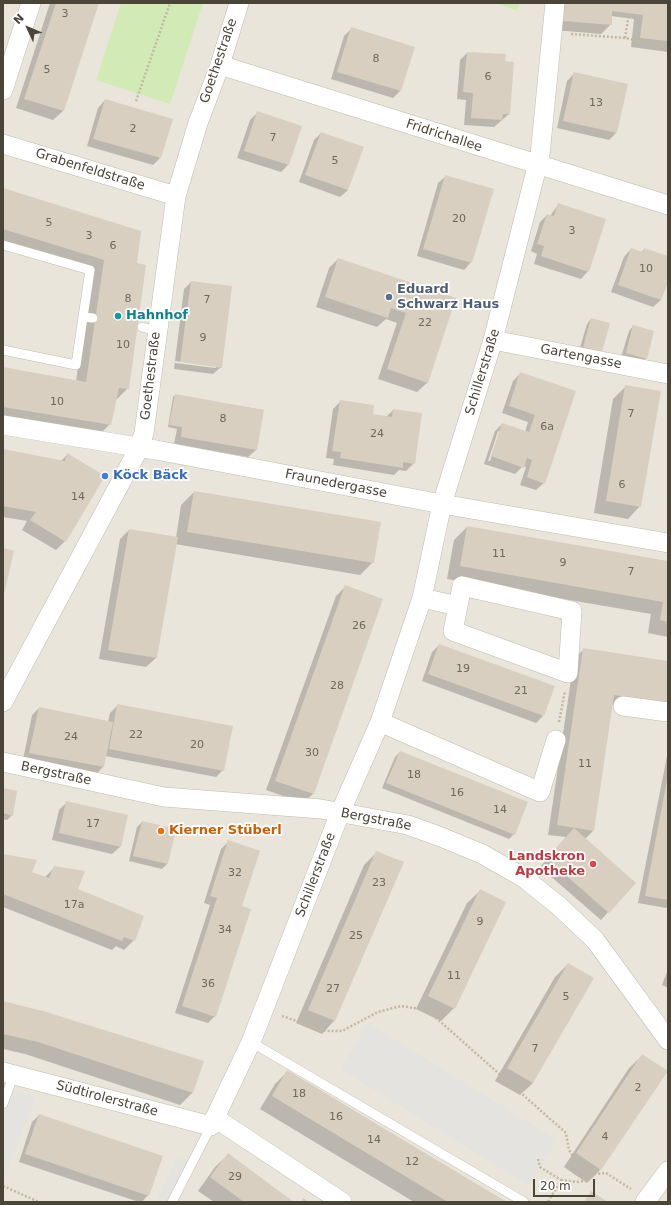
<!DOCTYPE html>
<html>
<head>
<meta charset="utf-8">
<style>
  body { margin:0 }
  #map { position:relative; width:671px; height:1205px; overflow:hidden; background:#f6f3ec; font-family:"DejaVu Sans",sans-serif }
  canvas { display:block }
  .frame { position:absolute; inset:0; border:4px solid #4b4439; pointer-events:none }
  .north { position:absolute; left:8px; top:8px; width:40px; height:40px; -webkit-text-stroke:3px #fff; paint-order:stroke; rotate:314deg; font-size:11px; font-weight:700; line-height:16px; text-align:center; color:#4b4439 }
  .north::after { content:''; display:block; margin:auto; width:14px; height:18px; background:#4b4439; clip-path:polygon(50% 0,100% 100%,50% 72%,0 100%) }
  .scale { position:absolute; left:533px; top:1179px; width:62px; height:18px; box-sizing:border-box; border:2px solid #4b4439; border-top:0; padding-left:5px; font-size:12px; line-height:14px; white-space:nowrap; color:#4b4439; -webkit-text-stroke:3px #fff; paint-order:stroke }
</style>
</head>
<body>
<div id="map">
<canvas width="671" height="1205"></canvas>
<div class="frame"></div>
<div class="north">N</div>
<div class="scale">20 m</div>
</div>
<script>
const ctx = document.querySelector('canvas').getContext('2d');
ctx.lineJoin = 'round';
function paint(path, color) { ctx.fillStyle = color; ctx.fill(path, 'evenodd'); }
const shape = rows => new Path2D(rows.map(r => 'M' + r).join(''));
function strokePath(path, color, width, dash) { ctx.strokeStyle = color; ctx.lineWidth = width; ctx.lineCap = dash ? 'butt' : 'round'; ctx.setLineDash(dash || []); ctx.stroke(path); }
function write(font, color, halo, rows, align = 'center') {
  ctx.font = font + ' "DejaVu Sans",sans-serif'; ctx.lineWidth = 3.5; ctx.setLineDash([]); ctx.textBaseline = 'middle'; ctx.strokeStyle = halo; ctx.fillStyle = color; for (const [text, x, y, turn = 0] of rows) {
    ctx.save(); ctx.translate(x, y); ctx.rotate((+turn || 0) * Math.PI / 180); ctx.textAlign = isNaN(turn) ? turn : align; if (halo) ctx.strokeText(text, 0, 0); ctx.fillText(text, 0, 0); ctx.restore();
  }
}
paint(shape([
  [3,3,668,3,668,1202,3,1202]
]), '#eae5da');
paint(shape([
  [121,3,203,3,170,104,96,80],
  [496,3,519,3,518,11]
]), '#d2eab5');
paint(shape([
  [368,1023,557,1140,528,1185,340,1069],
  [3,1088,36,1097,3,1181],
  [177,1156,187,1161,168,1202,156,1202]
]), '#e5e3e0');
paint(shape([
  [50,3,98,3,63,111,53,120,16,108],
  [557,3,668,3,668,52,631,47,634,19,611,16,611,24,601,34,554,30],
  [352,28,413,48,400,91,393,98,331,79,344,36],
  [467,53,512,63,509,114,494,127,464,125,466,100,457,99,460,60],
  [575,73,616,133,609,140,557,128,567,81],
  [105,100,160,158,153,165,87,146,98,108],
  [257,113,288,165,281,172,237,158,250,120],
  [321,133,348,190,340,197,299,182,314,140],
  [446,176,471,262,464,270,417,256,438,183],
  [3,189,136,264,128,388,115,401,110,424,97,437,3,422,3,369,76,381,92,273,3,245],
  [558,205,588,271,581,279,534,264,537,254,531,251,540,222,547,215,550,216],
  [631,249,641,253,644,249,668,257,668,279,661,300,653,307,611,292,624,257],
  [338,259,455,299,427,383,417,392,378,379,397,323,386,319,377,327,316,307,329,268],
  [191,282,221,367,213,374,174,369,184,289],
  [175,361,216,366,216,368,175,363],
  [591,319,601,351,579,351,587,324],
  [633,326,646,358,641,363,621,357,629,331],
  [521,373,575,392,544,483,536,490,520,485,526,467,523,466,515,474,484,464,495,431,502,424,525,432,528,422,502,413,513,381],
  [498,431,500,431,490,461,488,461],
  [626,386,640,506,628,519,594,513,613,399],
  [175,395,263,410,256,450,248,457,174,444,177,429,168,427,173,397],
  [341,401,371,415,386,417,393,410,414,463,406,471,399,470,394,475,333,465,334,459,326,458,333,409],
  [3,450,60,462,68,454,65,541,56,550,22,530,27,521,3,517],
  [194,492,373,562,360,575,175,544,156,658,146,667,99,659,120,539,129,530,176,538,181,505],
  [467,527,668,562,668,637,648,633,651,614,447,579,454,540],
  [345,587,382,600,313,794,303,803,266,790,336,596],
  [439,645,543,716,536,723,422,681,432,652],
  [583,650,668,662,666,713,612,705,593,831,585,839,634,883,601,920,540,867,566,837,548,835,574,659],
  [118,705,223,770,216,777,105,756,103,767,96,774,23,760,32,715,39,708,108,722,110,713],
  [668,751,668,906,666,908,638,903],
  [400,752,514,834,509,839,382,788,395,757],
  [3,789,12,815,7,820,3,819],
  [67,802,127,816,120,847,112,854,52,840,59,810],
  [142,822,167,864,162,869,129,861,137,827],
  [228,842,241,906,215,1016,208,1023,175,1013,210,905,204,903,221,849],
  [377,852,403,863,334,1021,322,1034,296,1023,364,865],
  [3,855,31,873,45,877,55,867,76,890,134,940,124,950,116,946,112,950,3,907],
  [480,891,454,1008,441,1021,416,1009,467,903],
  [568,964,533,1083,520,1095,495,1081,555,977],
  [668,969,668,988,662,985],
  [3,1002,193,1092,180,1105,25,1054,3,1049],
  [642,1056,666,1072,600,1170,587,1183,564,1167,629,1068],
  [288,1071,505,1202,414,1202,260,1109,275,1084],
  [39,1115,148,1195,142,1202,139,1202,19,1162,32,1122],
  [228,1155,293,1202,214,1202,198,1191,215,1167]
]), '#0003');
paint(shape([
  [56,3,99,3,64,111,24,99],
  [565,3,668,3,668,41,640,38,643,15,612,11,612,25,563,21],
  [351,27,415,47,401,91,337,72],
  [467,52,506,54,505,61,514,62,510,114,503,114,502,120,471,118,473,93,463,92],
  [574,72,628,84,617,133,563,121],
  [105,99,173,119,161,158,93,139],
  [257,111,302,126,289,165,244,151],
  [321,132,364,147,348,190,305,175],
  [445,175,494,189,472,263,423,249],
  [3,188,141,231,137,263,146,265,129,389,119,388,111,425,3,407,3,367,86,382,104,260,3,229],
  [558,203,606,219,589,272,541,256,544,246,537,244,547,214,554,216],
  [631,248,643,252,644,248,668,256,668,282,661,300,618,285],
  [338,258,456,298,428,383,387,369,406,313,391,308,388,318,325,297],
  [191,281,232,286,222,368,180,362],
  [591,318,610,323,602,352,583,347],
  [633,325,654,331,647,359,626,353],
  [520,372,576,391,545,484,527,477,532,460,527,458,524,468,491,456,502,423,529,432,535,415,509,406],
  [625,385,661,391,641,507,606,501],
  [175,394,264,410,257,450,181,437,182,427,169,425],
  [340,400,374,405,373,414,392,417,393,409,422,413,415,464,403,462,403,468,340,458,341,452,332,451],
  [3,449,65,461,67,453,105,476,66,542,30,520,36,512,3,506],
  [194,491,381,522,374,563,187,532],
  [467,526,668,561,668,622,660,620,663,602,460,566],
  [129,529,178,537,157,658,108,650],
  [3,548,14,551,4,594,3,594],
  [345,585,383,599,314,794,275,781],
  [439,644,555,686,544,716,428,674],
  [583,648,668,661,668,703,614,695,594,831,557,825],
  [117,704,233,726,224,771,109,749],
  [39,707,113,722,104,767,29,753],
  [400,751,528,802,515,835,386,783],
  [667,780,668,780,668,900,645,896],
  [3,788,17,791,13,816,3,813],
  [66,801,128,815,121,847,59,833],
  [142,821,176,829,168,864,133,856],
  [574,828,636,883,609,913,547,859],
  [228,840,260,851,242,906,251,909,216,1017,182,1006,217,898,210,896],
  [376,851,404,862,335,1021,308,1010],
  [3,854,37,860,32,872,49,878,54,866,85,871,78,889,144,916,135,941,124,937,122,941,3,894],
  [480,889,506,902,455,1009,428,996],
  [568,963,594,978,533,1083,507,1068],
  [3,1001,43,1011,204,1061,193,1093,38,1042,3,1034],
  [642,1054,668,1071,601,1170,576,1153],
  [287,1070,363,1116,507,1202,448,1202,385,1164,272,1096],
  [39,1114,163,1156,149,1196,25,1154],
  [228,1153,260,1177,294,1202,244,1202,210,1177],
  [591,1191,608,1202,584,1202],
  [303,1198,309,1202,301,1202]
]), '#d8cfc1');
const lane = shape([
  [3,245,90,270,83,317,93,318],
  [142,327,156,331],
  [3,350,76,365,83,317],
  [251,1042,524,1202],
  [3,1104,14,1074],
  [172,1202,211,1126]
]);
const street = shape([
  [220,65,668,205],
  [3,90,31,3],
  [3,144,176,196],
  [493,340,668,374],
  [3,425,156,450,442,504,668,543],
  [462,586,572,611,568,673,453,631,462,586],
  [422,598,458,606],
  [3,702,139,448,144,433,176,196,198,123,220,65,239,3],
  [623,706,668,712],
  [380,722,540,792,556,740],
  [3,762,164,797,321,809,408,825,441,837,482,854,524,878,559,906,595,940,668,1040],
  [3,1072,211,1126,251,1042,340,813,380,722,422,598,442,504,493,340,540,155,555,3],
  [215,1118,342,1202],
  [645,1202,668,1171]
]);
strokePath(lane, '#c2bbae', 10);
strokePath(street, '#c2bbae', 20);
strokePath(shape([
  [571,34,625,38,668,47],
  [625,38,629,13],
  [136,101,170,3],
  [559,722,565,691],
  [282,1016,326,1031,342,1031,378,1012,401,1006,420,1009,435,1017,566,1133,569,1150,575,1159,594,1174],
  [538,1159,540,1167,561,1180,548,1202],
  [561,1180,576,1182,586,1181,594,1174,606,1173,631,1189],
  [3,1186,39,1202]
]), '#c4b79f', 2.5, [2, 2]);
strokePath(lane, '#fff', 9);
strokePath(street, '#fff', 19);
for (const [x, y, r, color] of [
  [389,297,4,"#5c6f8a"],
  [118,316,4,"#0f9aa8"],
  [105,476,4,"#3f7fe0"],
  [161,831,4,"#e8710a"],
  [593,864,4,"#e0444e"]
]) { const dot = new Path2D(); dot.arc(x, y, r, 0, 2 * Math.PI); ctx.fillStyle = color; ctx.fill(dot); strokePath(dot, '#fff', 1.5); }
write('11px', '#6e675b', null, [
  ["3",65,14],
  ["8",376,59],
  ["5",47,70],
  ["6",488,77],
  ["13",596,103],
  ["2",133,129],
  ["7",273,138],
  ["5",335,161],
  ["20",459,219],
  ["5",49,223],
  ["3",572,231],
  ["3",89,236],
  ["6",113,246],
  ["10",646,269],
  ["8",128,299],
  ["7",207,300],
  ["22",425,323],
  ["9",203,338],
  ["10",123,345],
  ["10",57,402],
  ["7",631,414],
  ["8",223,419],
  ["6a",547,427],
  ["24",377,434],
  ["6",622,485],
  ["14",78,497],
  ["11",499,554],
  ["9",563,563],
  ["7",631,572],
  ["26",359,626],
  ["19",463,669],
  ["28",337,686],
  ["21",521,691],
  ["22",136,735],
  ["24",71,737],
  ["20",197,745],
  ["30",312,753],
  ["11",585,764],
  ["18",414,775],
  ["16",457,793],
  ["14",500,810],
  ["17",93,824],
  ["32",235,873],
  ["23",379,883],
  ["17a",74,905],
  ["9",480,922],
  ["34",225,930],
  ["25",356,936],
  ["11",454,976],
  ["36",208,984],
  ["27",333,989],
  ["5",566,997],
  ["7",535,1049],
  ["2",638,1088],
  ["18",299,1094],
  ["16",336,1117],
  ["4",605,1137],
  ["14",374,1140],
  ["12",412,1162],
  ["29",235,1177]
]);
write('13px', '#4b4439', '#fff', [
  ["Goethestraße",219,61,-71],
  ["Fridrichallee",444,136,18],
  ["Grabenfeldstraße",90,170,17],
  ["Gartengasse",581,357,11],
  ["Schillerstraße",483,372,-73],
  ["Goethestraße",151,376,-83],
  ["Fraunedergasse",336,484,11],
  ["Bergstraße",56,774,12],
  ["Bergstraße",376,820,11],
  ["Schillerstraße",316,875,-69],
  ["Südtirolerstraße",107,1099,15]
]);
write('bold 13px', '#4e5e75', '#fff', [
  ["Eduard",397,290],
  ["Schwarz Haus",397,305]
], 'left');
write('bold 13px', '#0d838f', '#fff', [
  ["Hahnhof",126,316]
], 'left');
write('bold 13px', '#366cbe', '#fff', [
  ["Köck Bäck",113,476]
], 'left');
write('bold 13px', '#c56008', '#fff', [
  ["Kierner Stüberl",169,831]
], 'left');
write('bold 13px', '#be3a42', '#fff', [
  ["Landskron",585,857],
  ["Apotheke",585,872]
], 'right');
</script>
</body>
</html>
